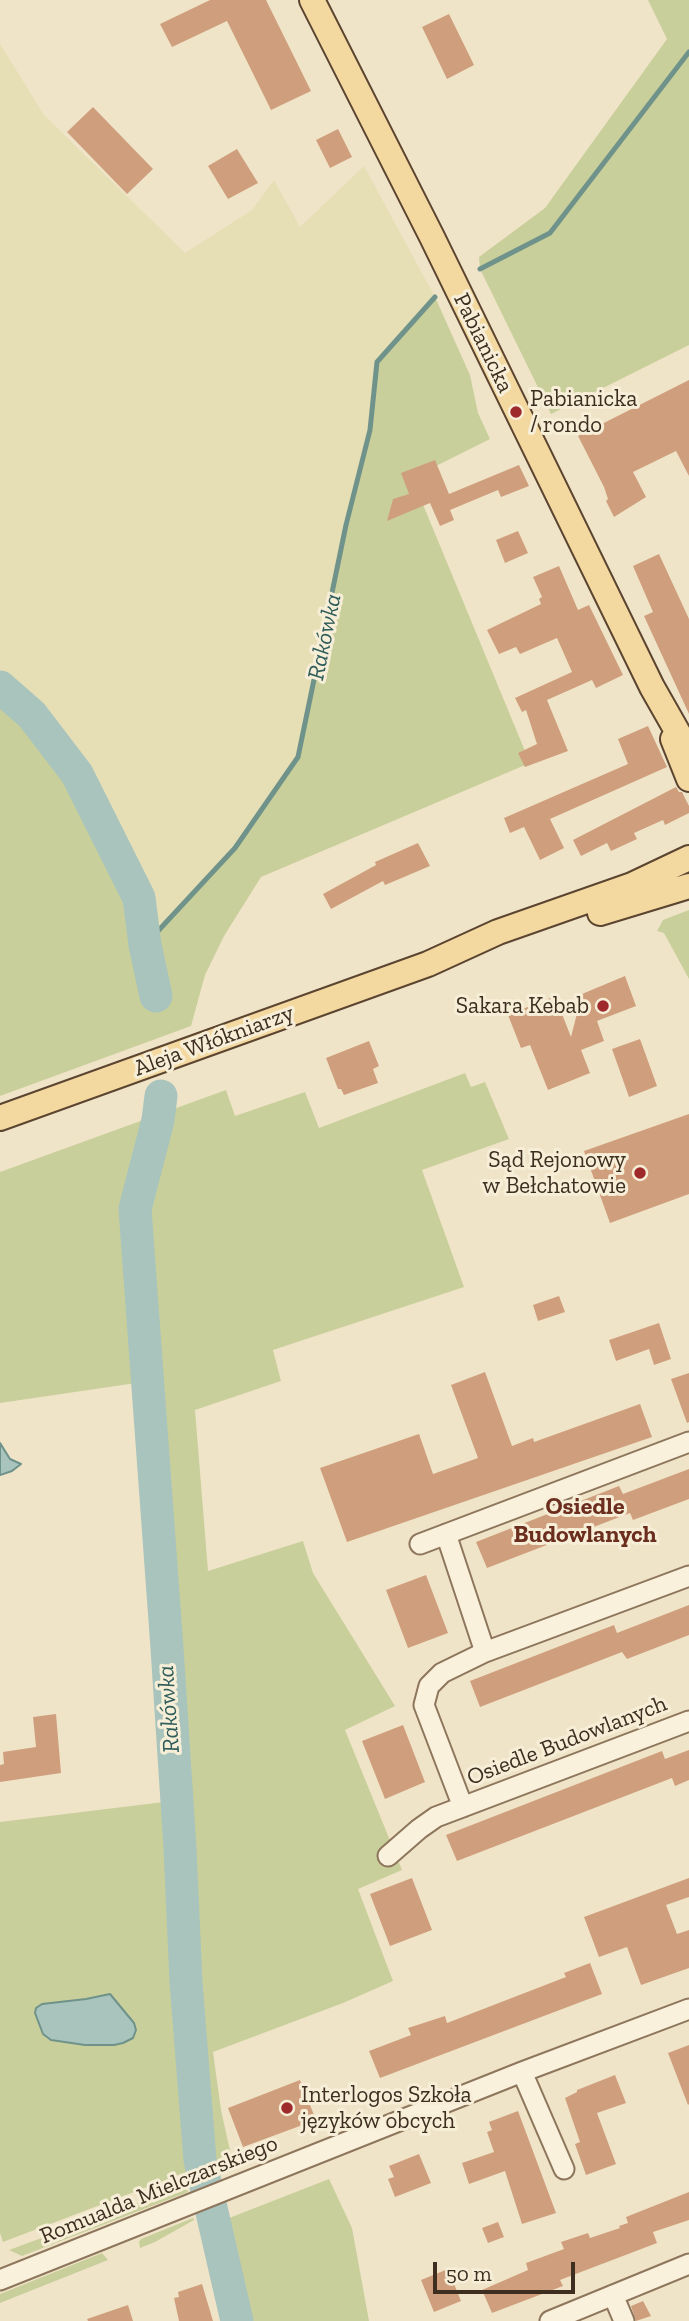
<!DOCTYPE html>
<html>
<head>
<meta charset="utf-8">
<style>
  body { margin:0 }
  #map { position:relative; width:689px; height:2321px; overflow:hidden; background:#f0e4c8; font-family:"Zilla Slab",serif }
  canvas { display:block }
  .scale { position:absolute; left:433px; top:2262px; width:142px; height:32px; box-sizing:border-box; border:4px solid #3d2e20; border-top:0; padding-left:9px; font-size:21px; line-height:24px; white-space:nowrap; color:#3d2e20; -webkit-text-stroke:5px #f7eed8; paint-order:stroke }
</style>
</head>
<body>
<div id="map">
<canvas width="689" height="2321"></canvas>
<div class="scale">50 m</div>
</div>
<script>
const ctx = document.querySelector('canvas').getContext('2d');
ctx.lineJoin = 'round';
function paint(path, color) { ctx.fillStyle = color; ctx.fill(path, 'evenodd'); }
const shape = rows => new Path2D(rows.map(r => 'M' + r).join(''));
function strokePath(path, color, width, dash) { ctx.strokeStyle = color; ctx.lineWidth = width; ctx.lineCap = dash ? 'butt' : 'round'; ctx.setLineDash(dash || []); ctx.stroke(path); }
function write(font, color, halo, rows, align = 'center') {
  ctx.font = font + ' "Zilla Slab",serif'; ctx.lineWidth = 6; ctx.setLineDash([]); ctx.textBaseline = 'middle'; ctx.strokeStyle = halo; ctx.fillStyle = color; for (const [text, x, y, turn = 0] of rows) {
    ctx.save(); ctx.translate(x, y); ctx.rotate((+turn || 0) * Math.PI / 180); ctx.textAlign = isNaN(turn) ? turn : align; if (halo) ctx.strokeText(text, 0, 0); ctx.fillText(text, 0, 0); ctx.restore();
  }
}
paint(shape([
  [0,44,44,115,185,253,252,210,274,180,300,227,364,166,435,297,377,362,370,430,346,525,298,757,235,848,145,945,139,898,77,774,32,715,0,687]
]), '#e6deb5');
paint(shape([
  [648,0,689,0,689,345,551,414,480,269,479,257,545,208,667,39],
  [435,297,470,375,478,413,490,439,412,478,530,763,261,877,224,936,205,975,191,1026,0,1096,0,687,32,715,77,774,139,898,145,945,235,848,298,757,346,525,370,430,377,362],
  [689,910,689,979,664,933,657,931,663,920],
  [465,1073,471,1087,485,1082,509,1139,422,1170,464,1287,273,1350,281,1381,195,1410,208,1571,303,1541,313,1573,395,1706,345,1730,402,1870,358,1889,393,1981,343,2003,213,2052,221,2110,231,2155,3,2242,0,2233,0,1822,172,1801,143,1382,0,1403,0,1172,226,1090,235,1116,305,1092,319,1128],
  [329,2179,352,2228,369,2321,225,2321,201,2229],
  [185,2185,188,2192,22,2256,9,2250],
  [193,2218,194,2220,155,2242,140,2248,139,2242,141,2239],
  [102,2253,108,2260,0,2303,0,2294]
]), '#c9cf9b');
const water = shape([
  [0,1443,10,1459,21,1464,12,1471,0,1475,0,1443],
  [110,1994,134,2023,136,2030,133,2038,123,2043,114,2045,85,2045,51,2040,43,2034,35,2013,36,2008,42,2004,86,1999,110,1994]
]);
paint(water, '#a9c4bc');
strokePath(water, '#6f938a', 2);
strokePath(shape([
  [480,269,550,233,689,52],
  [145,945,235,848,298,757,346,525,370,430,377,362,435,297]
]), '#6f938a', 5);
strokePath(shape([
  [0,687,32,715,77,774,139,898,145,945,156,996],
  [161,1096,158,1120,135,1209,167,1648,180,1848,186,1982,200,2160,237,2321]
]), '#a9c4bc', 33);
paint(shape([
  [210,0,266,0,311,91,271,110,227,21,172,47,160,24],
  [449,14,474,65,447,79,422,27],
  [93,107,153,169,127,194,67,132],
  [338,129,352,157,330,168,316,140],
  [237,149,258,183,228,199,208,166],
  [689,380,689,476,676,451,633,472,646,497,614,517,606,501,608,499,604,487,578,436],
  [435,460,449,494,519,465,529,486,501,497,498,490,450,510,454,520,440,526,430,503,387,521,393,499,409,494,401,473],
  [518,531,528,553,505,563,496,540],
  [659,554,689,619,689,714,644,616,653,612,633,566],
  [559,566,578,610,589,605,623,675,596,688,592,680,547,700,568,751,525,767,518,753,537,744,526,710,522,712,515,698,572,672,557,638,520,654,516,647,499,654,487,630,541,604,539,599,542,597,533,577],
  [648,726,667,767,550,819,564,848,540,860,524,827,510,833,504,818,628,764,618,739],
  [676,787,679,792,682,792,689,806,689,813,665,825,663,820,634,833,637,839,611,851,607,843,581,856,573,840],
  [418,843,430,866,385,885,383,881,331,909,323,894,376,865,375,862],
  [625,976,636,1006,597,1021,604,1041,581,1050,590,1073,548,1090,530,1045,521,1048,508,1015,555,996,571,1037,582,994],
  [640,1039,657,1086,629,1097,612,1049],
  [369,1041,379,1066,373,1069,378,1083,344,1095,341,1089,338,1089,326,1058],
  [689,1114,689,1194,610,1223,584,1151],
  [559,1296,565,1312,538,1321,533,1305],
  [659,1323,671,1359,654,1365,649,1349,616,1361,609,1340],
  [485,1372,512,1446,533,1438,534,1442,640,1404,652,1437,347,1542,320,1468,419,1434,433,1474,478,1458,451,1385],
  [689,1373,689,1422,687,1423,671,1379],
  [689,1469,689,1499,633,1520,630,1513,487,1568,476,1542,619,1486,623,1494],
  [426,1575,448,1633,408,1648,386,1590],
  [689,1605,689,1635,627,1659,622,1652,480,1707,470,1681,614,1625,617,1633],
  [56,1714,61,1773,0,1782,0,1765,4,1764,3,1752,36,1747,33,1717],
  [403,1725,425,1782,385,1799,362,1741],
  [689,1750,689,1780,675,1786,672,1778,457,1861,446,1835,662,1751,665,1759],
  [412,1878,432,1930,390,1946,370,1894],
  [689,1878,689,1897,666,1905,677,1934,689,1930,689,1968,641,1985,627,1947,599,1957,584,1917],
  [590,1963,602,1994,380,2078,369,2051,411,2035,408,2028,445,2016,447,2023,566,1977,564,1973],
  [689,2045,689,2104,688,2105,668,2053],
  [615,2075,626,2103,597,2113,616,2164,586,2175,575,2144,580,2142,565,2098,577,2092,577,2090],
  [300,2080,316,2120,243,2147,228,2108],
  [518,2111,556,2213,522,2224,505,2171,469,2184,462,2163,494,2152,487,2132,492,2130,489,2122],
  [419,2154,431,2183,395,2197,388,2179,394,2177,389,2166],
  [689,2192,689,2220,653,2232,657,2243,560,2280,563,2286,492,2313,482,2290,528,2270,526,2263,564,2249,561,2242,588,2233,590,2238,620,2228,619,2226,628,2223,626,2217],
  [498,2222,504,2237,488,2243,482,2228],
  [448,2269,461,2301,434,2312,421,2280],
  [202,2284,213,2321,179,2321,174,2298,179,2297,178,2292],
  [643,2301,651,2316,636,2321,631,2306],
  [128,2305,133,2321,88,2321,87,2319]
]), '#cf9f7d');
const minor = shape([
  [446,1534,485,1652,442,1673,429,1686,424,1705,463,1807],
  [420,1544,689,1442],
  [485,1652,689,1576],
  [388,1856,419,1829,436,1817,689,1721],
  [522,2072,564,2169],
  [0,2280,522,2072,689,2009],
  [613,2295,624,2321],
  [550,2321,689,2264]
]);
const major = shape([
  [312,0,432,237,652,687,689,752],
  [673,739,689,779],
  [600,913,689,886],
  [0,1118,428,964,498,932,632,885,689,858]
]);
strokePath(minor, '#8d765c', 23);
strokePath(major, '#5b4430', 28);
strokePath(minor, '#faf1dc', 19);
strokePath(major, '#f3d9a0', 24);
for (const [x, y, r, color] of [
  [516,412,7,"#9e2a2b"],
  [603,1006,7,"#9e2a2b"],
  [640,1173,7,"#9e2a2b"],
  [287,2108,7,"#9e2a2b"]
]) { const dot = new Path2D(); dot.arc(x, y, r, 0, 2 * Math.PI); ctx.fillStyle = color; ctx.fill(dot); strokePath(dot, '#f7eed8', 2.5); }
write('23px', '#3d2e20', '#f7eed8', [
  ["Pabianicka",483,343,64],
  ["Aleja Włókniarzy",214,1041,-20],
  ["Osiedle Budowlanych",567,1741,-21],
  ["Romualda Mielczarskiego",159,2190,-22]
]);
write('23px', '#3d2e20', '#f7eed8', [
  ["Pabianicka",530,399],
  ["/ rondo",530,425],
  ["Sakara Kebab",589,1006,"right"],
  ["Sąd Rejonowy",626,1160,"right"],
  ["w Bełchatowie",626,1186,"right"],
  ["Interlogos Szkoła",301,2095],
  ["języków obcych",301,2121]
], 'left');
write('italic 24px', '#2f5d5a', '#f7eed8', [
  ["Rakówka",325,637,-78],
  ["Rakówka",169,1709,-94]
]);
write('bold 24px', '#6b2e1e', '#f7eed8', [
  ["Osiedle",585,1507],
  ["Budowlanych",585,1535]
]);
</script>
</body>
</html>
